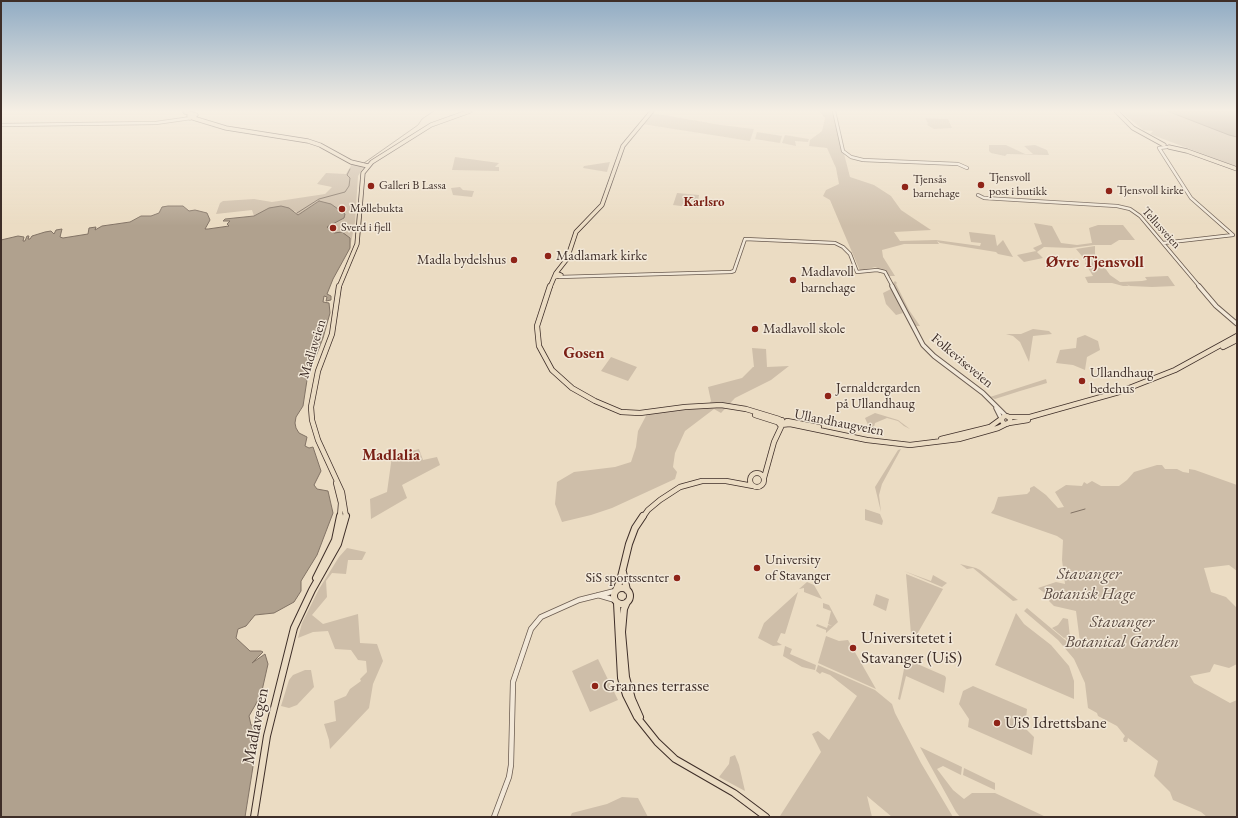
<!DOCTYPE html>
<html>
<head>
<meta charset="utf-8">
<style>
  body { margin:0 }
  #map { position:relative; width:1238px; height:818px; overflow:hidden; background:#ebdcc3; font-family:"EB Garamond",serif }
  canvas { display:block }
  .frame { position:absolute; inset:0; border:2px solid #3e2e28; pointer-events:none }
</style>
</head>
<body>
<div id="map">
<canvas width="1238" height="818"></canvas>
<div class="frame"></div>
</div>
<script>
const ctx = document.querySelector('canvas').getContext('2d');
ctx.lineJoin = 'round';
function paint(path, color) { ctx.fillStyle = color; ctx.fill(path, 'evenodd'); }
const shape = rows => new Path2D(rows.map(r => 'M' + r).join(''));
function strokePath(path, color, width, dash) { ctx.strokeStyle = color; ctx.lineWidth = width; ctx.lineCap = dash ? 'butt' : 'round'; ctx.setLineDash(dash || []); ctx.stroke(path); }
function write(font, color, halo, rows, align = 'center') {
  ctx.font = font + ' "EB Garamond",serif'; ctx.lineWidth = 3; ctx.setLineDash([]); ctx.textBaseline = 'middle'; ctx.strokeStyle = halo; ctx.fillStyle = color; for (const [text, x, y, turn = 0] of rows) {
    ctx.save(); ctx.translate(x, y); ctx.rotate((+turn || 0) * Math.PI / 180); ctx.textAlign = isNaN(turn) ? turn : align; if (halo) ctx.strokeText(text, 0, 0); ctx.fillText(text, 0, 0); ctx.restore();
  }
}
paint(shape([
  [819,111,833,111,850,177,874,185,891,196,901,210,931,230,894,232,900,241,936,240,980,246,981,243,971,242,969,232,995,235,997,246,1003,240,1013,257,998,254,996,252,940,243,937,241,939,244,904,244,882,250,883,257,895,276,889,276,885,271,875,267,860,271,830,200,823,196,826,190,839,184,836,168,827,148,809,146,810,140,822,131,825,118],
  [1120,111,1237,111,1237,167,1150,134,1153,131,1143,130],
  [652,113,721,125,754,129,750,141,642,124],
  [925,118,948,119,952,128,934,129,927,125,928,124],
  [757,132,782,136,780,143,755,139],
  [785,135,809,139,808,142,795,141,796,146,782,143],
  [989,145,1006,145,1025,154,1033,154,1024,146,1035,145,1047,150,1049,155,1045,155,1007,154,1005,156,991,153,989,151],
  [455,157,499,163,495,167,499,167,499,171,452,170],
  [610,162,607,172,583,168,584,166],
  [352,164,363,166,363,168,358,176,355,222,350,248,350,238,330,230,327,227,338,221,319,201,298,215,295,211,254,216,252,210,216,214,220,203,223,201,254,199,272,202,325,194,332,187,317,184,326,173,346,174],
  [460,187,463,190,474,191,472,197,453,195,451,188],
  [677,193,699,195,697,208,673,205],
  [1034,223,1052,226,1061,243,1077,245,1092,243,1089,228,1098,225,1123,225,1135,240,1119,240,1111,245,1094,245,1071,248,1044,247,1037,252,1033,248,1042,244],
  [1095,246,1095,254,1110,275,1120,282,1142,281,1147,280,1145,277,1168,276,1175,286,1152,287,1130,286,1126,284,1129,286,1123,286,1112,283,1088,283,1085,277,1093,276,1085,263,1087,262,1076,249],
  [1036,251,1043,258,1024,262,1017,255],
  [895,281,897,283,896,284,909,310,920,326,915,326,906,311,894,285,893,283],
  [891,289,903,313,896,315,886,304,883,293],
  [1033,329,1049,331,1052,334,1033,336,1029,362,1020,342,1013,336,1006,334,1021,334],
  [1085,335,1098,341,1100,350,1087,357,1085,370,1073,365,1056,363,1060,350,1076,348,1077,338],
  [752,348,766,349,767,367,789,366,771,380,735,398,721,413,714,409,685,431,675,453,673,467,677,472,675,479,612,508,591,515,562,522,555,504,557,482,574,472,615,467,631,462,636,447,638,431,647,414,707,407,711,401,708,387,742,378,753,367,761,367,754,367],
  [611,357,637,367,628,381,601,371],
  [1046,379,1047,383,1020,391,995,399,990,397],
  [875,413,898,420,910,429,904,426,898,421,887,418,875,423,874,427,869,427,865,418],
  [419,449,423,460,437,457,440,465,402,485,407,498,371,519,370,499,387,492,392,456],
  [901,449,882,484,879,495,881,512,875,487,898,450],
  [1157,465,1162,465,1165,469,1177,469,1183,472,1189,473,1189,469,1195,470,1237,485,1237,571,1229,565,1204,568,1211,592,1226,597,1237,608,1237,664,1229,668,1214,664,1210,672,1190,676,1194,683,1230,703,1237,700,1237,817,1207,817,1201,812,1173,800,1170,792,1154,776,1158,761,1128,738,1127,742,1124,742,1123,739,1125,736,1117,726,1098,716,1097,713,1088,708,1085,683,1074,659,1058,640,1024,611,1027,608,1071,645,1065,638,1070,638,1070,640,1080,642,1076,611,1054,606,1049,601,1051,598,1038,588,1056,582,1065,584,1062,560,1063,540,1057,536,991,513,994,509,998,497,1027,494,1030,491,1030,488,1034,486,1046,495,1058,508,1064,507,1055,492,1066,485,1082,486,1084,482,1087,484,1092,481,1101,486,1119,486,1127,480,1134,472],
  [865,509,880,514,883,521,882,525,865,520],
  [347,548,366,552,362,560,348,560,346,574,332,573,326,581,327,597,312,615,323,624,358,614,360,643,377,644,383,661,373,684,369,708,330,749,329,740,324,724,336,721,334,701,346,696,350,689,361,681,360,679,367,672,366,661,358,660,351,650,335,649,328,631,313,632,298,638,302,623,319,589,339,557],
  [960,564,976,568,980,570,1018,600,1013,601,973,568,967,569],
  [904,571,931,581,933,575,947,583,942,587],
  [906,574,943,589,916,636,911,634],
  [807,582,814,585,822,599,804,592,804,588,799,589],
  [798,592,785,634,781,633,777,642,782,645,773,646,758,638,764,623],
  [876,594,889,599,886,611,873,605],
  [823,603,829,605,838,622,826,633,826,630,816,626,817,624,827,628,828,625,832,626,828,624,831,611,823,608],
  [1016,613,1024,624,1051,645,1069,666,1074,681,1074,699,995,665],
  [1063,618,1068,619,1070,637,1064,638,1052,628,1058,625],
  [826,636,839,641,848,640,876,689,818,663],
  [785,646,792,649,790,654,816,665,815,670,802,667,783,656],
  [598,659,618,700,590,712,572,671],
  [906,659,945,676,946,678,944,693,906,676,900,700,898,699],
  [818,665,875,690,892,704,895,713,921,763,953,817,892,817,867,796,872,817,780,816,821,752,812,734,818,731,829,740,857,696,830,675,822,672,820,674,816,671],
  [305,670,311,670,314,687,297,705,289,708,281,706,289,680,293,675],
  [973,686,1027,709,1025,728,1034,737,1032,755,968,727,969,719,959,704,963,691],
  [920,747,962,767,961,775,943,766,937,769,953,790,964,799,972,793,995,793,1046,817,960,817,956,812],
  [735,755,739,765,745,791,719,777,729,764,730,757],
  [964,768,995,783,995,790,963,775],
  [622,797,638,798,648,817,570,817,572,813,607,804]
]), '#cebea9');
const water = shape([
  [1167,111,1237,111,1237,137,1229,135,1167,111],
  [319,201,331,204,345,214,344,218,327,227,334,233,342,232,350,238,350,248,333,279,327,294,331,296,331,300,326,301,327,297,324,296,323,302,329,303,330,313,323,338,316,356,305,373,307,380,303,406,296,417,295,423,296,428,299,433,307,437,305,446,309,448,313,447,321,471,314,485,317,489,328,491,333,513,317,555,301,581,301,591,294,602,274,613,255,615,246,626,238,629,236,638,250,651,261,651,263,652,252,663,265,654,268,664,261,695,249,716,251,725,256,726,258,735,245,817,1,817,1,240,18,236,24,237,23,241,25,241,27,236,29,236,28,239,30,239,32,236,45,232,51,231,54,234,56,230,62,229,60,237,63,238,88,234,89,228,96,227,95,230,102,226,130,222,141,216,151,216,159,213,162,207,168,206,183,206,189,211,195,210,207,213,210,220,205,229,208,229,229,226,227,224,230,221,223,221,225,219,254,216,269,208,281,206,289,208,298,215,319,201]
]);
paint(water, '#b0a18e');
strokePath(water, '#827365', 1);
strokePath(shape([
  [364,163,418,125,422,119,434,111],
  [297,213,319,199,345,192,349,186,350,178,347,175,350,169],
  [1071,513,1085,509]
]), '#827365', 1);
const minorFar2 = shape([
  [834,111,843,151,851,157,863,160,958,164,967,168],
  [1,125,156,123,191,118],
  [1159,148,1191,198,1233,235],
  [1159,148,1167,147],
  [978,195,984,198,1117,206,1130,209,1140,216,1200,287],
  [1163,243,1233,235],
  [559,277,731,272,734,271,745,239,835,243,843,247,850,254,857,272,877,270,885,272,893,287]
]);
const minorFar1 = shape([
  [892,286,923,345,934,356,983,393,1006,416],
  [1199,286,1216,306,1237,324],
  [996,408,1001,418]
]);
const minor = shape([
  [598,595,615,600],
  [494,817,509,777,511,765,513,682,531,629,541,617,579,600,615,591]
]);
const majorFar2 = shape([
  [1116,111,1133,128,1164,145],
  [185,112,193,114],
  [193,114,196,115,190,118,189,116,193,114],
  [193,118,226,128,308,141,320,145,351,162,368,166],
  [1169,147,1187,151,1237,169],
  [556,273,567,259,576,232,602,205,623,146,652,111],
  [339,287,357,244,363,173,372,162,431,125,470,111],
  [550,287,556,273,561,275,555,277]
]);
const majorFar1 = shape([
  [339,286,332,334,318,371,311,407,312,420,318,440,342,492,346,517],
  [550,286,537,326,539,346,552,370,572,388,595,401,621,412,640,413,685,407,721,405,746,409,779,419],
  [1223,347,1237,340],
  [755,415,777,422],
  '1002 420a4 4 0 1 1 8 0a4 4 0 1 1-8 0Z',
  [1008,417,1030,417,1119,392,1175,370,1237,336],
  [787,421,819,427],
  [1009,423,1028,420],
  [784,424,782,420,777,421,780,425,790,424,867,440,910,445,959,439,998,428,1008,423],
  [941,439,990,427,1001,419],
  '750 480a7 7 0 1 1 14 0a7 7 0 1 1-14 0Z',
  [764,478,774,442,782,425],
  [336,483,341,503,340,517],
  [643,517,648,510,660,500,680,487,702,481,726,481,753,486]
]);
const major = shape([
  [623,572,627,590],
  [316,578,335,540,340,516],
  '614 596a8 8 0 1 1 16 0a8 8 0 1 1-16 0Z',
  [616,590,620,581,629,544,635,528,643,516],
  [627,602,624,609,622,632,626,677,632,699,640,717],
  [617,603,621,678,626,695,637,717,657,742,675,759,734,793,766,817],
  [254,817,267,736,294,628,312,590,338,544,346,516]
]);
strokePath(minorFar2, '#695a4f', 4);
strokePath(minorFar1, '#695a4f', 5.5);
strokePath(minor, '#695a4f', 6);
strokePath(majorFar2, '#3e2e28', 5);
strokePath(majorFar1, '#3e2e28', 6);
strokePath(major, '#3e2e28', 8);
strokePath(minorFar2, '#f2e8d8', 2.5);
strokePath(minorFar1, '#f2e8d8', 3.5);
strokePath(minor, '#f2e8d8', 4.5);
strokePath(majorFar2, '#ebdcc3', 3.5);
strokePath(majorFar1, '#ebdcc3', 4.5);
strokePath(major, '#ebdcc3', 6);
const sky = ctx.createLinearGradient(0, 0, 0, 226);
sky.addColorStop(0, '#91acc4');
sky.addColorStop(0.49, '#f6efe4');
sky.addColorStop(1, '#f6efe400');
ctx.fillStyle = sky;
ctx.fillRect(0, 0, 1238, 226);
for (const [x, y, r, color] of [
  [981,185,4,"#8f2418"],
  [371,186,4,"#8f2418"],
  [905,187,4,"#8f2418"],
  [1109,191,4,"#8f2418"],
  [342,209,4,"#8f2418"],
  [333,228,4,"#8f2418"],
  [548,256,4,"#8f2418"],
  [514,260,4,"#8f2418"],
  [793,280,4,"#8f2418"],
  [755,329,4,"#8f2418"],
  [1082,381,4,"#8f2418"],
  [828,396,4,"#8f2418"],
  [757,568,4,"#8f2418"],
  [677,578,4,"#8f2418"],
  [853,648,4,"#8f2418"],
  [595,686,4,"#8f2418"],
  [997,723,4,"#8f2418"]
]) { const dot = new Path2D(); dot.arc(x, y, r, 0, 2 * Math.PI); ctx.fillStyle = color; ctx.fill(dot); strokePath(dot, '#f2e8d8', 1.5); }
write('12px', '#3e2e28', '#f2e8d8', [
  ["Tjensvoll",989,178],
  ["post i butikk",989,192],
  ["Tjensås",913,180],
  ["barnehage",913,194],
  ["Galleri B Lassa",379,186],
  ["Tjensvoll kirke",1117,191],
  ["Møllebukta",350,209],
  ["Sverd i fjell",341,228]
], 'left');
write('12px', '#3e2e28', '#f2e8d8', [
  ["Tellusveien",1161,228,48]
]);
write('bold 13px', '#7a1f14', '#f2e8d8', [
  ["Karlsro",704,202]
]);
write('14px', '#3e2e28', '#f2e8d8', [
  ["Madlamark kirke",556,256],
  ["Madla bydelshus",506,260,"right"],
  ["Madlavoll",801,272],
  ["barnehage",801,288],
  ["Madlavoll skole",763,329],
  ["Ullandhaug",1090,373],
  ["bedehus",1090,389],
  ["Jernaldergarden",836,388],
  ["på Ullandhaug",836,404],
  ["University",765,560],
  ["of Stavanger",765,576],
  ["SiS sportssenter",669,578,"right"]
], 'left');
write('14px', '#3e2e28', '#f2e8d8', [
  ["Madlaveien",313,349,-73],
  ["Folkeviseveien",962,361,40],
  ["Ullandhaugveien",839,423,11]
]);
write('bold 16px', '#7a1f14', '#f2e8d8', [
  ["Øvre Tjensvoll",1095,263],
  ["Gosen",584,354],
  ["Madlalia",391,456]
]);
write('italic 17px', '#5b4b42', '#f2e8d8', [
  ["Stavanger",1089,574],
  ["Botanisk Hage",1089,594],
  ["Stavanger",1122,622],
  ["Botanical Garden",1122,642]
]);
write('17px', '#3e2e28', '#f2e8d8', [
  ["Universitetet i",861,638],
  ["Stavanger (UiS)",861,658],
  ["Grannes terrasse",603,686],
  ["UiS Idrettsbane",1005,723]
], 'left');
write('17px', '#3e2e28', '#f2e8d8', [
  ["Madlavegen",256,726,-79]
]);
</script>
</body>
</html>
